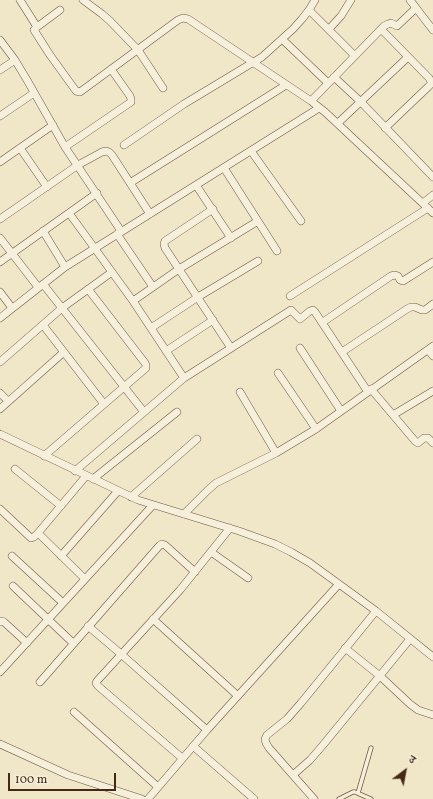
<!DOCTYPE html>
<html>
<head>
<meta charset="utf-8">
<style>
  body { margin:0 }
  #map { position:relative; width:433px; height:799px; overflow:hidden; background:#f0e6c8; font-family:Vollkorn,"Noto Serif Devanagari",serif }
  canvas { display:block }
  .north { position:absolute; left:385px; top:751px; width:40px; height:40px; -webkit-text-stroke:3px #f5efdb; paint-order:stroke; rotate:32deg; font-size:11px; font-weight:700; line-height:16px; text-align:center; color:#452914 }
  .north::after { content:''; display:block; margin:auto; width:14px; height:18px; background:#452914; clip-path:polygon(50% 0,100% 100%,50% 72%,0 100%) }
  .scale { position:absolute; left:8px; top:773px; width:108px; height:18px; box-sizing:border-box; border:2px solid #452914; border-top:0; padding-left:5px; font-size:12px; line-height:14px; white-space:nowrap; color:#452914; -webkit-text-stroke:3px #f5efdb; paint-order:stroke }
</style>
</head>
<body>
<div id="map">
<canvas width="433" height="799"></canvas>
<div class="north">उ</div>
<div class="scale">100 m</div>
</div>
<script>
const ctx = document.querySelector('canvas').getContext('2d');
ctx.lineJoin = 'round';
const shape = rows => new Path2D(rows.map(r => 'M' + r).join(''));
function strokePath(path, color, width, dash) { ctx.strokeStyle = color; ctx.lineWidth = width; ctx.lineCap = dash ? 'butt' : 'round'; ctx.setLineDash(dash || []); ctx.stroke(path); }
const lane = shape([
  [358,793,371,748],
  [339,799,353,792,355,792,371,799]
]);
const street = shape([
  [20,0,37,27],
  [83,0,102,14,110,21,138,50,163,88],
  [410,0,433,30],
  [60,10,37,27,34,30,50,55,76,91,80,92,178,20,183,18,188,19,311,101,325,112,433,213],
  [309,10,355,56],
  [329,29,341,16,351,0],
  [381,29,429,78,431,81,431,84,428,87,385,128],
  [282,39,328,83],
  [0,40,15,60,27,80,65,147,121,231],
  [0,70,15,60],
  [334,77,361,102,433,177],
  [311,101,384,26,388,24,391,23,397,26,416,8],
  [0,116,34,93],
  [338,123,408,57],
  [124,145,184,104,262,57,293,29,302,19,309,10,315,0],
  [65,147,131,102,131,99,130,96,111,69],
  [20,148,47,187],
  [251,151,301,221],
  [0,162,53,125],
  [224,168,277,251],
  [130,183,286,85],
  [196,185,231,238],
  [423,203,433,195],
  [213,209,165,241,164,244,165,248,231,348],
  [69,213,133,301,184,378],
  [0,219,78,165,102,152,106,151,109,152,112,155,150,214],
  [43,231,65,267],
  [117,234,153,287],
  [0,238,38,287],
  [0,262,97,193],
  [43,284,144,412],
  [0,292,12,308],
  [290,296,428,208],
  [133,301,179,269,258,221],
  [0,318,65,267,319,108],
  [323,322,391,276,395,275,398,276,400,280,403,281,433,262],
  [43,325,104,404],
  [151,328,198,297,258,261],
  [300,348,341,411],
  [428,350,433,356],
  [166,351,213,320],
  [342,352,407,309,411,307,415,307,422,310,425,310,433,304],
  [0,362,62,308,112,272],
  [278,373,316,429],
  [371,389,415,441,418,443,424,438,428,438,433,443],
  [240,392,276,453],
  [0,393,8,401],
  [0,409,64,352],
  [393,415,433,391],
  [0,434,138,500,239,531,275,544,291,552,310,563,339,584,376,611,433,657],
  [44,456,146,368,146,365,145,363,88,289],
  [15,469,61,506],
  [75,471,184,378,291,310,300,319,310,311,313,310,315,312,368,392],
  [93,479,177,412],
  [131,497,197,439],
  [0,509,31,538,34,537,38,533,86,476],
  [184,514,208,490,216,483,276,453,316,429,433,346],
  [38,533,85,579],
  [211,552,248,578],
  [12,556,63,603],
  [61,556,118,491],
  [13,586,73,643],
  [153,619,238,696],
  [0,622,2,621,4,622,27,643],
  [88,626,121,654,207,730],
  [345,648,380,676,410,704,418,710,433,715],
  [0,672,153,505],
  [40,682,160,545,162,544,165,545,195,572],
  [74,712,158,787],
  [0,744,68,775,142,799],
  [193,746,254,799],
  [182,758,98,686,96,683,97,681,180,590,230,528],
  [293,775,310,760,323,745,410,639],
  [148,799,207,730,339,584],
  [314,799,269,748,266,743,265,739,267,735,287,719,301,703,376,611]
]);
strokePath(lane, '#705841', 5);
strokePath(street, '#705841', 8);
strokePath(lane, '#f5efdb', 3.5);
strokePath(street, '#f5efdb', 7);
</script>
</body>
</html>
